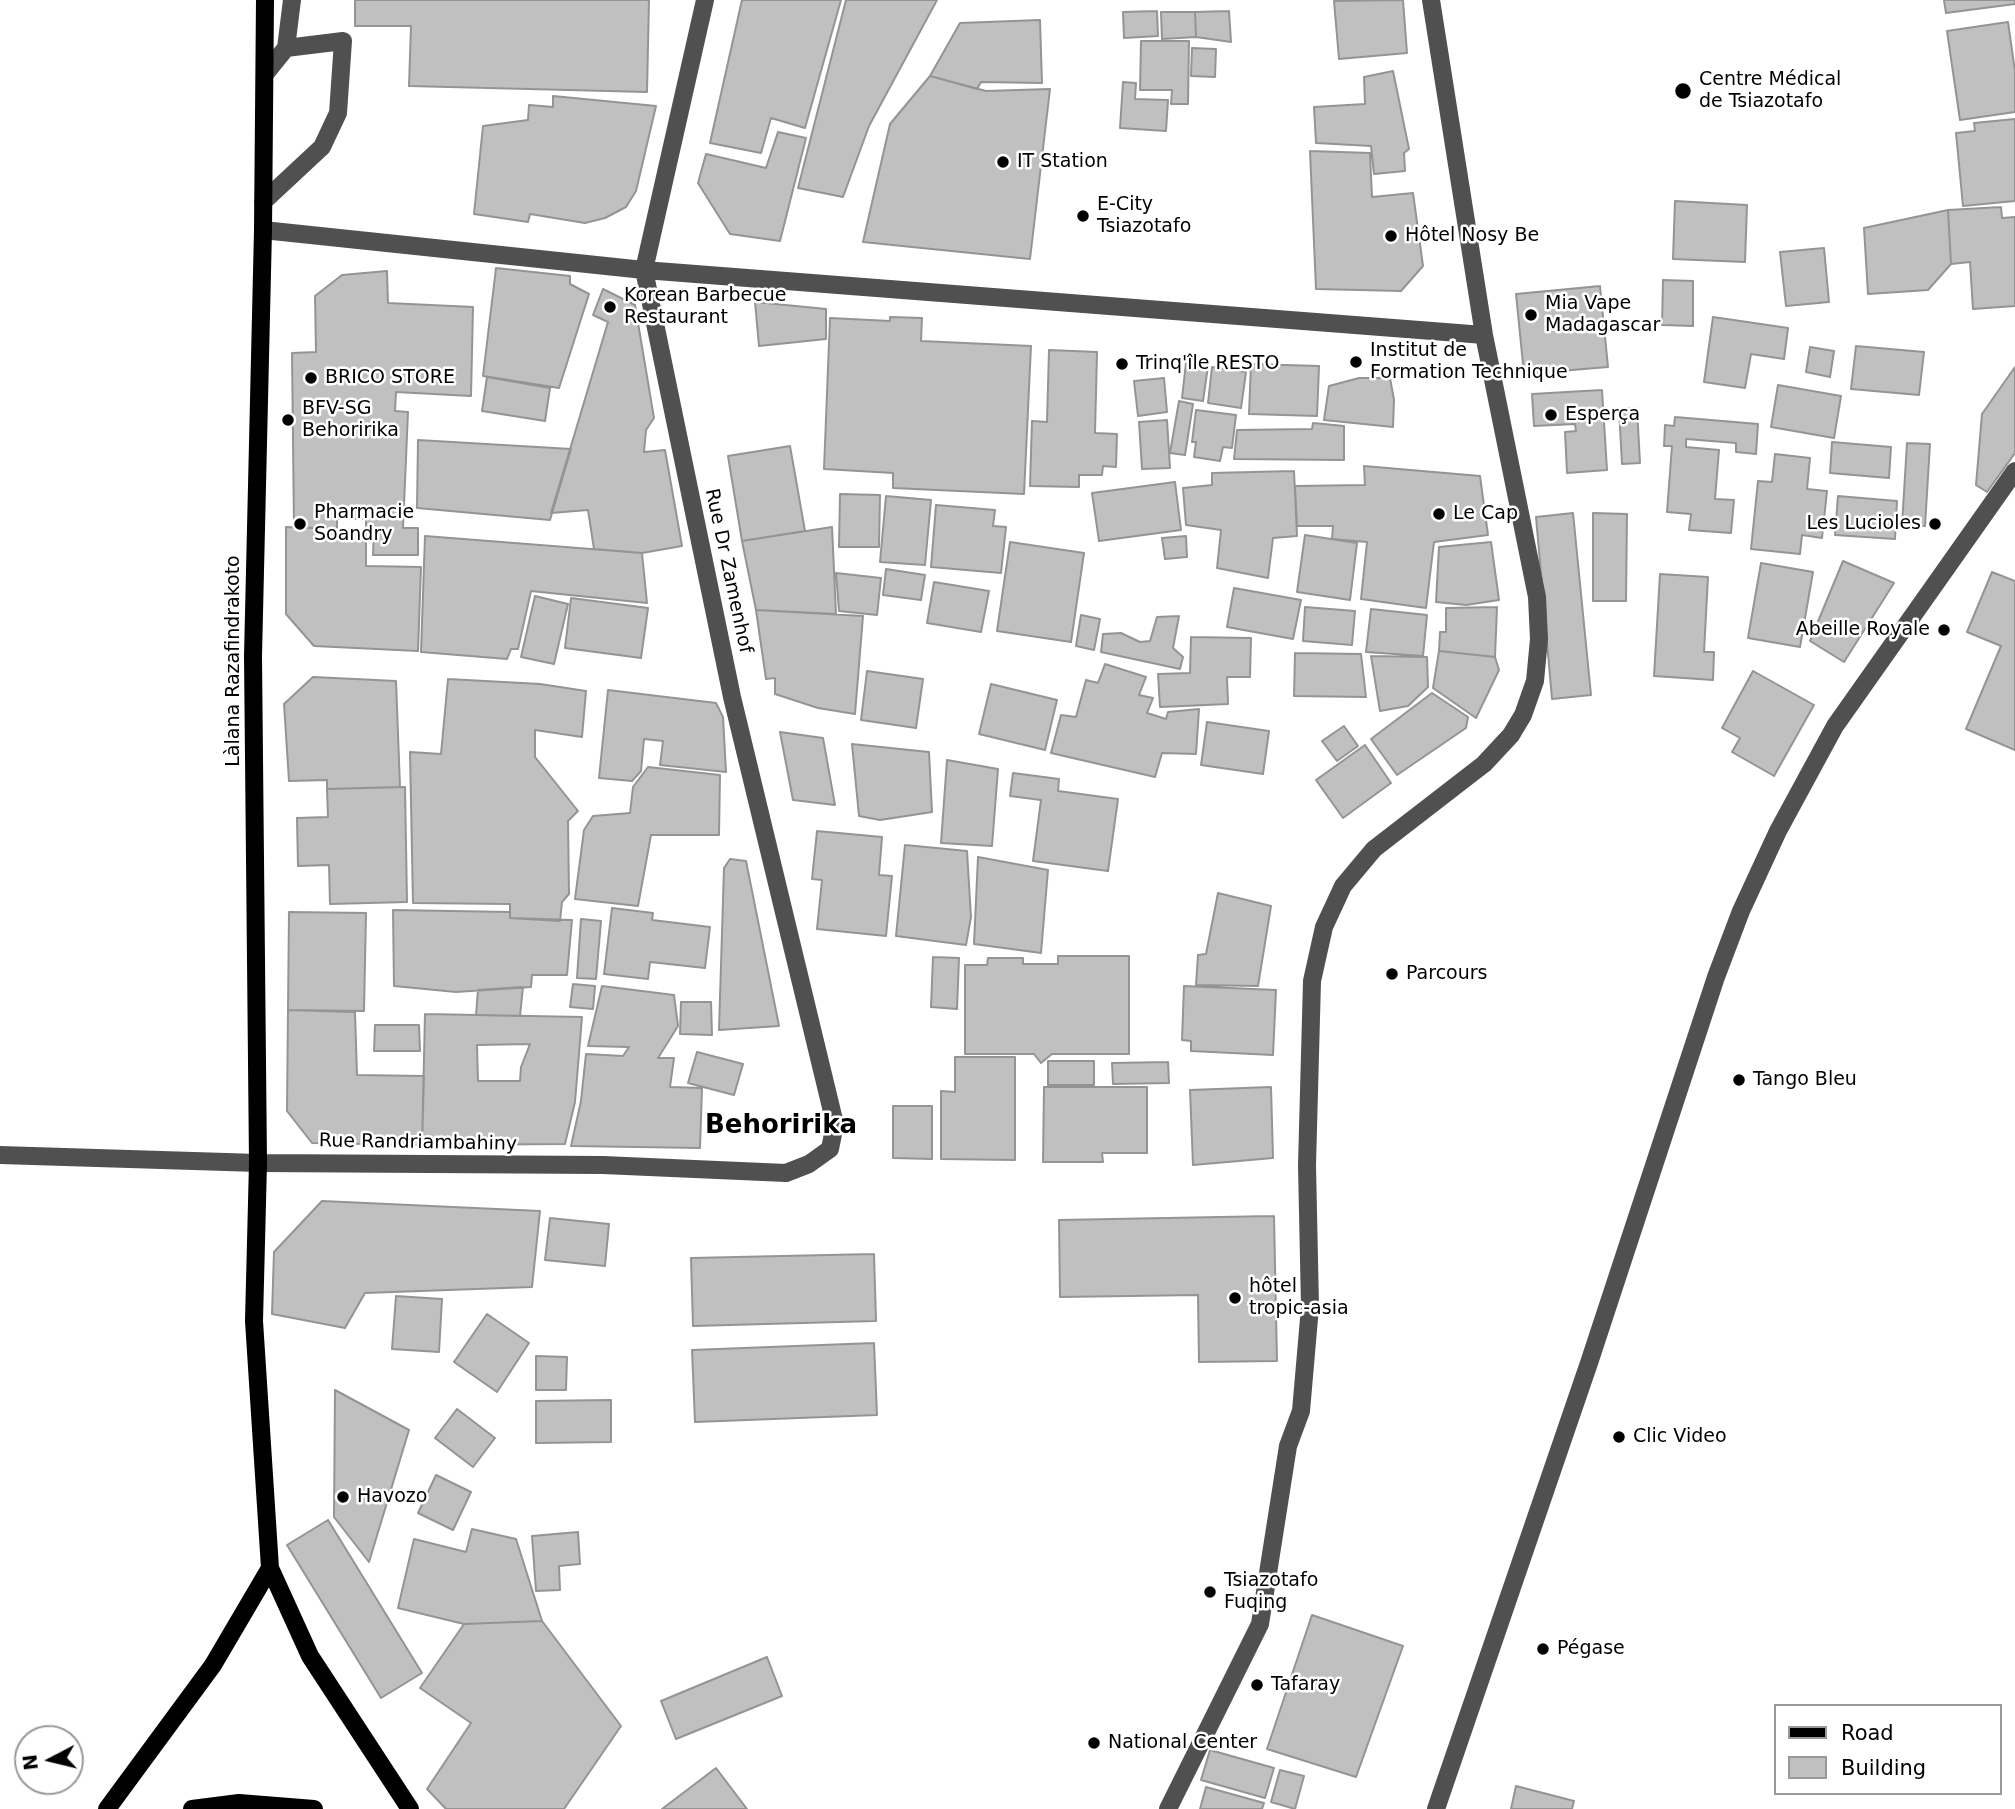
<!DOCTYPE html>
<html>
<head>
<meta charset="utf-8">
<style>
  body { margin:0 }
  #map { position:relative; width:2015px; height:1809px; overflow:hidden; background:#fff; font-family:"DejaVu Sans",sans-serif }
  canvas { display:block }
  .legend { position:absolute; left:1774px; top:1704px; width:228px; height:91px; box-sizing:border-box; background:#fff; border:2px solid #999; margin:0; padding:9px 12px; list-style:none; font-size:21px; color:#000 }
  .legend li { display:flex; align-items:center; gap:14px; height:35px }
  .legend b { width:35px; border:2px solid #999 }
  .north { position:absolute; left:14px; top:1725px; width:70px; height:70px; box-sizing:border-box; background:#fff; border:2px solid #999; border-radius:50%; rotate:263deg; font-size:19px; font-weight:700; line-height:28px; text-align:center; color:#000 }
  .north::after { content:''; display:block; margin:auto; width:24px; height:32px; background:#000; clip-path:polygon(50% 0,100% 100%,50% 72%,0 100%) }
</style>
</head>
<body>
<div id="map">
<canvas width="2015" height="1809"></canvas>
<ul class="legend">
<li><b style="height:9px;background:#000"></b>Road</li>
<li><b style="height:19px;background:#c0c0c0"></b>Building</li>
</ul>
<div class="north">N</div>
</div>
<script>
const ctx = document.querySelector('canvas').getContext('2d');
ctx.lineJoin = 'round';
function paint(path, color) { ctx.fillStyle = color; ctx.fill(path, 'evenodd'); }
const shape = rows => new Path2D(rows.map(r => 'M' + r).join(''));
function strokePath(path, color, width, dash) { ctx.strokeStyle = color; ctx.lineWidth = width; ctx.lineCap = dash ? 'butt' : 'round'; ctx.setLineDash(dash || []); ctx.stroke(path); }
function write(font, color, halo, rows, align = 'center') {
  ctx.font = font + ' "DejaVu Sans",sans-serif'; ctx.lineWidth = 5; ctx.setLineDash([]); ctx.textBaseline = 'middle'; ctx.strokeStyle = halo; ctx.fillStyle = color; for (const [text, x, y, turn = 0] of rows) {
    ctx.save(); ctx.translate(x, y); ctx.rotate((+turn || 0) * Math.PI / 180); ctx.textAlign = isNaN(turn) ? turn : align; if (halo) ctx.strokeText(text, 0, 0); ctx.fillText(text, 0, 0); ctx.restore();
  }
}
const building = shape([
  [355,0,649,0,647,92,409,86,411,26,355,26,355,0],
  [742,0,841,0,805,128,771,118,761,153,710,143,742,0],
  [846,0,937,0,869,126,843,197,798,188,846,0],
  [1403,0,1407,53,1339,59,1334,1,1403,0],
  [1944,0,2015,0,2015,4,1946,13,1944,0],
  [1157,11,1158,36,1124,38,1123,12,1157,11],
  [1229,11,1231,42,1196,37,1195,12,1229,11],
  [1161,12,1195,12,1196,37,1162,39,1161,12],
  [1040,20,1042,83,981,82,977,89,930,76,960,23,1040,20],
  [2008,22,2015,71,2015,112,1960,120,1947,31,2008,22],
  [1141,41,1189,41,1188,104,1171,104,1172,90,1140,90,1141,41],
  [1192,48,1216,49,1215,77,1191,76,1192,48],
  [1393,71,1409,149,1404,153,1405,171,1374,174,1371,146,1316,143,1314,107,1365,104,1364,77,1393,71],
  [930,76,986,91,1050,89,1030,259,863,242,890,124,930,76],
  [1123,82,1136,83,1135,99,1168,100,1166,131,1120,128,1123,82],
  [553,96,656,106,636,191,626,207,605,218,585,223,530,214,528,222,474,214,483,126,528,120,529,105,553,107,553,96],
  [2015,119,2015,201,1963,206,1956,133,1975,131,1974,123,2015,119],
  [778,132,806,138,780,241,730,234,698,183,706,154,766,168,778,132],
  [1310,151,1370,153,1372,197,1413,193,1423,266,1401,291,1316,289,1310,151],
  [1675,201,1747,205,1745,262,1673,259,1675,201],
  [2001,207,2002,218,2015,217,2015,306,1973,309,1970,262,1951,264,1948,210,2001,207],
  [1948,210,1951,264,1928,290,1868,294,1864,228,1948,210],
  [1824,248,1829,302,1786,306,1780,252,1824,248],
  [496,268,570,276,570,284,589,294,559,388,483,376,496,268],
  [387,271,388,303,473,307,471,396,396,392,395,411,408,412,403,528,418,528,418,555,373,555,374,529,366,528,366,519,337,519,337,529,294,527,292,353,316,352,315,296,342,275,387,271],
  [1663,280,1693,281,1693,326,1662,325,1663,280],
  [1600,286,1608,367,1524,374,1516,294,1600,286],
  [603,289,635,305,654,418,646,430,644,452,665,450,682,546,642,553,594,549,588,510,551,513,608,322,593,315,603,289],
  [755,302,826,309,826,339,759,346,755,302],
  [890,317,922,318,921,341,1031,346,1024,494,893,488,893,473,824,469,830,318,890,321,890,317],
  [1713,317,1788,328,1784,359,1751,354,1745,388,1704,382,1713,317],
  [1856,346,1924,352,1919,395,1851,389,1856,346],
  [1810,347,1834,351,1830,377,1806,372,1810,347],
  [1049,350,1097,352,1095,433,1117,434,1116,467,1103,466,1102,475,1079,475,1079,487,1030,486,1032,421,1047,422,1049,350],
  [1186,363,1208,366,1203,401,1182,398,1186,363],
  [1251,364,1319,366,1317,416,1249,414,1251,364],
  [1212,367,1246,372,1241,408,1208,403,1212,367],
  [2015,367,2015,453,1987,492,1976,485,1982,414,2015,367],
  [487,377,550,388,545,421,482,411,487,377],
  [1164,378,1167,412,1138,416,1134,381,1164,378],
  [1359,378,1390,378,1394,400,1393,427,1324,420,1329,386,1359,378],
  [1778,385,1841,396,1834,438,1771,427,1778,385],
  [1602,390,1607,470,1567,473,1565,432,1576,431,1575,424,1534,426,1532,394,1602,390],
  [1179,401,1193,404,1185,455,1170,453,1179,401],
  [1637,408,1640,463,1622,464,1619,409,1637,408],
  [1196,410,1236,415,1232,448,1223,447,1220,461,1194,457,1196,442,1192,442,1196,410],
  [1675,417,1758,424,1756,454,1736,452,1736,443,1686,439,1686,447,1719,450,1715,499,1734,500,1731,533,1689,530,1691,514,1667,512,1672,446,1664,446,1665,425,1674,426,1675,417],
  [1167,420,1170,468,1142,469,1139,422,1167,420],
  [1313,423,1344,426,1344,460,1234,459,1237,430,1312,429,1313,423],
  [418,440,571,449,550,520,417,508,418,440],
  [1832,442,1891,447,1889,478,1830,473,1832,442],
  [1907,443,1930,444,1925,526,1902,525,1907,443],
  [790,446,805,531,742,541,728,456,790,446],
  [1775,454,1810,458,1807,489,1827,491,1822,538,1802,535,1800,554,1751,549,1758,481,1772,482,1775,454],
  [1364,466,1480,476,1488,535,1434,542,1426,608,1361,599,1367,542,1332,539,1333,526,1297,526,1295,486,1365,485,1364,466],
  [1294,471,1297,536,1273,538,1268,578,1217,568,1221,530,1186,525,1183,488,1212,485,1212,473,1294,471],
  [1175,482,1181,530,1099,541,1092,493,1175,482],
  [840,494,880,495,879,547,839,547,840,494],
  [886,496,931,500,925,565,880,562,886,496],
  [1838,496,1897,501,1895,539,1835,535,1838,496],
  [936,505,995,510,993,526,1006,527,1001,573,931,567,936,505],
  [1573,513,1591,695,1552,699,1536,517,1573,513],
  [1593,513,1627,514,1626,601,1593,601,1593,513],
  [286,527,366,530,366,566,421,567,418,651,314,646,286,614,286,527],
  [832,527,836,614,756,610,742,541,832,527],
  [1305,535,1357,543,1350,600,1297,592,1305,535],
  [425,536,642,553,647,603,531,591,518,649,511,649,507,659,421,652,425,536],
  [1186,536,1187,557,1165,559,1162,538,1186,536],
  [1010,542,1084,553,1071,642,997,631,1010,542],
  [1491,542,1499,600,1466,605,1436,602,1439,547,1491,542],
  [1843,561,1894,583,1844,662,1810,641,1843,561],
  [1761,563,1813,572,1800,647,1748,638,1761,563],
  [886,569,925,575,921,600,883,595,886,569],
  [1992,572,2015,581,2015,750,1966,729,2001,646,1967,632,1992,572],
  [836,573,881,578,877,615,839,611,836,573],
  [1660,574,1708,577,1704,652,1714,652,1713,680,1654,676,1660,574],
  [934,582,989,591,981,632,927,623,934,582],
  [1234,588,1301,600,1293,639,1227,627,1234,588],
  [535,596,568,604,554,664,521,657,535,596],
  [571,598,648,608,641,658,565,648,571,598],
  [1305,607,1355,611,1352,645,1303,641,1305,607],
  [1497,607,1495,657,1439,651,1440,632,1446,632,1446,608,1497,607],
  [1371,609,1427,615,1423,656,1366,652,1371,609],
  [756,610,863,616,855,714,818,708,775,694,775,678,766,679,756,610],
  [1081,615,1100,619,1094,650,1076,646,1081,615],
  [1179,616,1173,648,1183,657,1180,669,1101,652,1103,634,1121,633,1140,642,1150,641,1157,617,1179,616],
  [1191,637,1251,638,1250,677,1227,677,1228,704,1160,707,1158,674,1190,673,1191,637],
  [1439,651,1495,657,1499,670,1476,718,1433,688,1439,651],
  [1295,653,1361,654,1366,697,1294,696,1295,653],
  [1371,656,1427,657,1428,687,1408,706,1380,711,1371,656],
  [1105,664,1146,677,1139,695,1153,698,1147,713,1166,719,1168,712,1199,709,1196,754,1162,753,1155,777,1051,753,1061,715,1076,717,1086,680,1098,683,1105,664],
  [867,671,923,679,916,728,861,720,867,671],
  [1753,671,1814,705,1774,776,1732,752,1740,738,1722,728,1753,671],
  [313,677,396,681,400,787,327,789,327,780,289,781,284,704,313,677],
  [448,679,540,684,586,691,582,737,535,730,535,757,578,811,568,821,569,894,562,902,560,921,510,918,510,904,413,903,410,752,441,754,448,679],
  [991,684,1057,700,1045,750,979,734,991,684],
  [608,690,716,703,723,717,726,772,660,765,663,741,644,739,641,771,632,781,599,778,608,690],
  [1432,693,1468,717,1466,728,1397,775,1371,739,1432,693],
  [1207,722,1269,731,1263,774,1201,765,1207,722],
  [1344,726,1358,746,1337,761,1322,741,1344,726],
  [780,732,823,738,835,805,793,800,780,732],
  [852,744,929,752,932,812,880,820,859,816,852,744],
  [1365,745,1391,783,1343,818,1316,780,1365,745],
  [947,760,998,769,992,846,941,843,947,760],
  [648,767,720,775,719,835,651,835,638,906,575,899,584,830,593,816,630,813,633,787,648,767],
  [1013,773,1059,779,1058,791,1118,799,1108,871,1033,861,1041,800,1010,796,1013,773],
  [405,787,407,902,330,904,329,865,298,866,297,818,328,817,327,789,405,787],
  [817,831,882,837,879,875,892,876,886,936,817,929,822,880,812,879,817,831],
  [905,845,967,851,971,917,966,945,896,936,905,845],
  [978,857,1048,870,1041,953,974,944,978,857],
  [730,859,746,861,779,1026,719,1030,724,868,730,859],
  [1218,893,1271,906,1258,986,1196,985,1198,955,1206,954,1218,893],
  [612,908,653,913,652,920,710,927,705,968,650,962,648,979,604,974,612,908],
  [393,910,510,912,510,918,572,920,567,975,532,975,531,987,456,992,394,986,393,910],
  [289,912,366,913,364,1011,288,1010,289,912],
  [581,919,601,921,596,979,577,978,581,919],
  [1058,956,1129,956,1129,1054,1052,1054,1041,1063,1034,1054,965,1054,965,965,987,965,988,958,1023,958,1023,964,1058,964,1058,956],
  [933,957,959,958,957,1009,931,1007,933,957],
  [573,984,595,986,593,1009,570,1007,573,984],
  [602,986,674,995,678,1026,658,1058,674,1058,670,1087,702,1088,700,1148,571,1146,581,1101,586,1054,623,1056,629,1047,588,1046,602,986],
  [1184,986,1276,990,1273,1055,1191,1051,1191,1041,1182,1040,1184,986],
  [523,987,520,1016,476,1015,478,990,523,987],
  [681,1002,711,1002,712,1035,680,1034,681,1002],
  [288,1010,355,1012,357,1075,424,1076,422,1145,312,1143,287,1111,288,1010],
  [425,1014,582,1017,575,1102,565,1144,422,1145,425,1014],
  [530,1044,521,1067,520,1081,478,1081,477,1045,530,1044],
  [375,1025,419,1025,420,1051,374,1051,375,1025],
  [697,1052,743,1064,734,1095,688,1083,697,1052],
  [955,1057,1015,1057,1015,1160,941,1159,941,1091,955,1092,955,1057],
  [1048,1061,1094,1061,1094,1085,1048,1085,1048,1061],
  [1168,1062,1169,1083,1113,1084,1112,1063,1168,1062],
  [1044,1087,1147,1087,1147,1153,1102,1153,1103,1162,1043,1162,1044,1087],
  [1271,1087,1273,1158,1193,1165,1190,1090,1271,1087],
  [893,1106,932,1106,932,1159,893,1158,893,1106],
  [322,1201,540,1211,532,1287,365,1293,345,1328,272,1314,274,1252,322,1201],
  [1274,1216,1277,1361,1199,1362,1198,1295,1060,1297,1059,1220,1274,1216],
  [550,1218,609,1224,605,1266,545,1260,550,1218],
  [874,1254,876,1321,693,1326,691,1258,874,1254],
  [396,1296,442,1299,439,1352,392,1349,396,1296],
  [487,1314,529,1343,497,1392,454,1362,487,1314],
  [874,1343,877,1415,695,1422,692,1350,874,1343],
  [536,1356,567,1357,566,1390,536,1390,536,1356],
  [335,1390,409,1430,369,1562,334,1517,335,1390],
  [611,1400,611,1442,536,1443,536,1401,611,1400],
  [457,1409,495,1438,473,1467,435,1438,457,1409],
  [436,1475,471,1492,453,1530,418,1513,436,1475],
  [328,1520,422,1673,381,1698,287,1545,328,1520],
  [472,1529,516,1539,542,1621,464,1624,398,1608,414,1539,466,1552,472,1529],
  [578,1532,580,1564,559,1566,560,1590,536,1591,532,1536,578,1532],
  [1312,1615,1403,1646,1356,1777,1267,1749,1312,1615],
  [542,1621,621,1726,564,1809,446,1809,427,1789,471,1723,420,1688,464,1624,542,1621],
  [767,1657,782,1696,676,1739,661,1701,767,1657],
  [1210,1750,1274,1768,1265,1798,1201,1780,1210,1750],
  [716,1768,747,1809,662,1809,716,1768],
  [1280,1770,1304,1776,1295,1809,1271,1802,1280,1770],
  [1516,1786,1574,1801,1572,1809,1511,1809,1516,1786],
  [1206,1787,1264,1803,1262,1809,1200,1809,1206,1787]
]);
paint(building, '#c0c0c0');
strokePath(building, '#949494', 2);
strokePath(shape([
  [265,74,286,48,292,0],
  [263,202,322,147,338,113,343,41,286,48],
  [263,230,644,270,1484,335],
  [0,1155,258,1163,603,1165,786,1173,809,1164,830,1149,835,1124,732,697,644,270,705,0],
  [1168,1809,1260,1624,1288,1446,1301,1411,1310,1307,1307,1165,1312,981,1324,927,1343,886,1374,849,1484,764,1511,735,1523,715,1535,681,1539,639,1537,597,1484,335,1431,0],
  [1436,1809,1589,1363,1716,977,1741,911,1778,831,1835,726,2015,471]
]), '#505050', 18);
strokePath(shape([
  [270,1568,310,1656,410,1809],
  [107,1809,213,1665,270,1568,254,1321,258,1163,253,656,263,230,265,0],
  [192,1809,239,1803,314,1809]
]), '#000', 18);
for (const [x, y, r, color] of [
  [1683,91,9,"#000"],
  [1003,162,7,"#000"],
  [1083,216,7,"#000"],
  [1391,236,7,"#000"],
  [610,307,7,"#000"],
  [1531,315,7,"#000"],
  [1356,362,7,"#000"],
  [1122,364,7,"#000"],
  [311,378,7,"#000"],
  [1551,415,7,"#000"],
  [288,420,7,"#000"],
  [1439,514,7,"#000"],
  [300,524,7,"#000"],
  [1935,524,7,"#000"],
  [1944,630,7,"#000"],
  [1392,974,7,"#000"],
  [1739,1080,7,"#000"],
  [1235,1298,7,"#000"],
  [1619,1437,7,"#000"],
  [343,1497,7,"#000"],
  [1210,1592,7,"#000"],
  [1543,1649,7,"#000"],
  [1257,1685,7,"#000"],
  [1094,1743,7,"#000"]
]) { const dot = new Path2D(); dot.arc(x, y, r, 0, 2 * Math.PI); ctx.fillStyle = color; ctx.fill(dot); strokePath(dot, '#fff', 2.5); }
write('19px', '#000', '#fff', [
  ["Centre Médical",1699,80],
  ["de Tsiazotafo",1699,102],
  ["IT Station",1017,162],
  ["E-City",1097,205],
  ["Tsiazotafo",1097,227],
  ["Hôtel Nosy Be",1405,236],
  ["Korean Barbecue",624,296],
  ["Restaurant",624,318],
  ["Mia Vape",1545,304],
  ["Madagascar",1545,326],
  ["Institut de",1370,351],
  ["Formation Technique",1370,373],
  ["Trinq'île RESTO",1136,364],
  ["BRICO STORE",325,378],
  ["BFV-SG",302,409],
  ["Behoririka",302,431],
  ["Esperça",1565,415],
  ["Pharmacie",314,513],
  ["Soandry",314,535],
  ["Le Cap",1453,514],
  ["Les Lucioles",1921,524,"right"],
  ["Abeille Royale",1930,630,"right"],
  ["Parcours",1406,974],
  ["Tango Bleu",1753,1080],
  ["hôtel",1249,1287],
  ["tropic-asia",1249,1309],
  ["Clic Video",1633,1437],
  ["Havozo",357,1497],
  ["Tsiazotafo",1224,1581],
  ["Fuqing",1224,1603],
  ["Pégase",1557,1649],
  ["Tafaray",1271,1685],
  ["National Center",1108,1743]
], 'left');
write('19px', '#000', '#fff', [
  ["Rue Dr Zamenhof",728,571,78],
  ["Làlana Razafindrakoto",234,661,-90],
  ["Rue Randriambahiny",418,1143,1]
]);
write('bold 26px', '#000', '#fff', [
  ["Behoririka",781,1126]
]);
</script>
</body>
</html>
